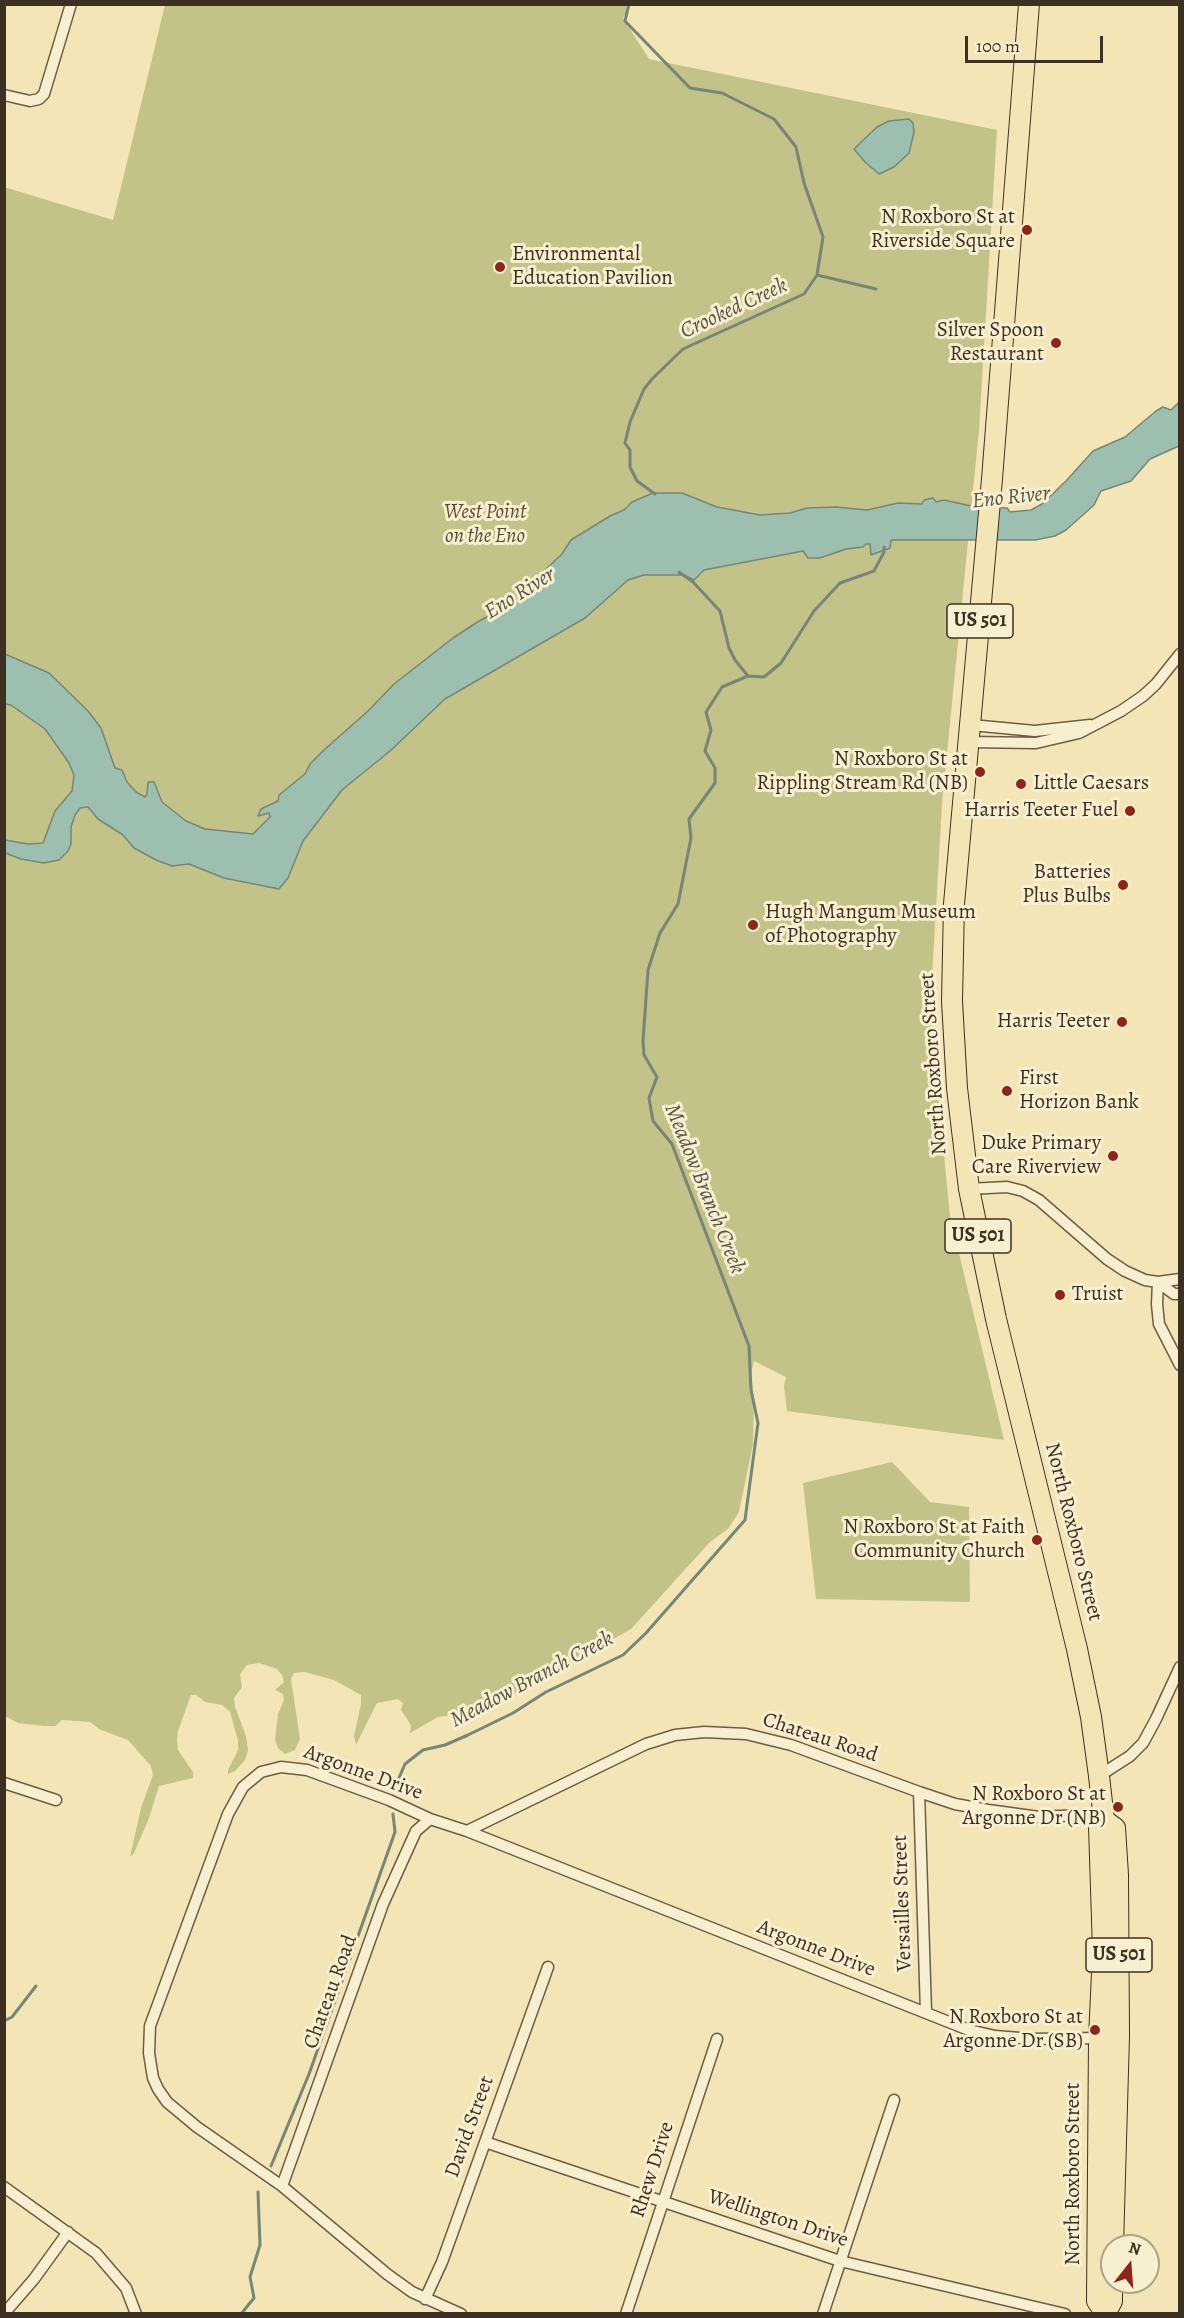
<!DOCTYPE html>
<html>
<head>
<meta charset="utf-8">
<style>
  body { margin:0 }
  #map { position:relative; width:1184px; height:2318px; overflow:hidden; background:#f4e5b7; font-family:Alegreya,serif }
  canvas { display:block }
  .frame { position:absolute; inset:0; border:6px solid #3d3022; pointer-events:none }
  .north { position:absolute; left:1100px; top:2234px; width:60px; height:60px; box-sizing:border-box; background:#f8eed0; border:2px solid #ada28a; border-radius:50%; rotate:17deg; font-size:16px; font-weight:700; line-height:24px; text-align:center; color:#3d3022 }
  .north::after { content:''; display:block; margin:auto; width:21px; height:27px; background:#8f2418; clip-path:polygon(50% 0,100% 100%,50% 72%,0 100%) }
  .scale { position:absolute; left:965px; top:36px; width:138px; height:27px; box-sizing:border-box; border:3px solid #3d3022; border-top:0; padding-left:8px; font-size:18px; line-height:21px; white-space:nowrap; color:#3d3022; -webkit-text-stroke:4px #f8eed0; paint-order:stroke }
</style>
</head>
<body>
<div id="map">
<canvas width="1184" height="2318"></canvas>
<div class="frame"></div>
<div class="north">N</div>
<div class="scale">100 m</div>
</div>
<script>
const ctx = document.querySelector('canvas').getContext('2d');
ctx.lineJoin = 'round';
function paint(path, color) { ctx.fillStyle = color; ctx.fill(path, 'evenodd'); }
const shape = rows => new Path2D(rows.map(r => 'M' + r).join(''));
function strokePath(path, color, width, dash) { ctx.strokeStyle = color; ctx.lineWidth = width; ctx.lineCap = dash ? 'butt' : 'round'; ctx.setLineDash(dash || []); ctx.stroke(path); }
function write(font, color, halo, rows, align = 'center') {
  ctx.font = font + ' Alegreya,serif'; ctx.lineWidth = 6; ctx.setLineDash([]); ctx.textBaseline = 'middle'; ctx.strokeStyle = halo; ctx.fillStyle = color; for (const [text, x, y, turn = 0] of rows) {
    ctx.save(); ctx.translate(x, y); ctx.rotate((+turn || 0) * Math.PI / 180); ctx.textAlign = isNaN(turn) ? turn : align; if (halo) ctx.strokeText(text, 0, 0); ctx.fillText(text, 0, 0); ctx.restore();
  }
}
paint(shape([
  [165,5,631,5,623,18,649,59,997,130,979,430,942,804,930,1012,950,1216,1004,1440,787,1411,784,1386,786,1377,754,1361,751,1374,754,1397,753,1444,739,1512,728,1529,710,1542,631,1629,523,1690,466,1713,438,1717,410,1733,411,1725,401,1710,403,1703,398,1699,377,1703,356,1745,354,1736,361,1704,361,1695,334,1680,305,1672,294,1673,291,1679,300,1739,295,1750,285,1754,278,1748,275,1740,278,1714,284,1700,283,1694,275,1690,284,1682,282,1675,277,1669,259,1663,247,1665,240,1674,242,1687,234,1698,235,1707,246,1736,248,1750,245,1760,235,1771,228,1774,228,1770,238,1750,238,1740,230,1712,222,1705,205,1702,196,1695,191,1695,178,1731,177,1741,178,1750,193,1772,193,1778,159,1786,149,1818,134,1853,130,1857,141,1808,153,1775,151,1766,128,1740,99,1729,90,1722,62,1720,55,1726,44,1726,18,1723,5,1716,4,187,113,220],
  [892,1462,930,1502,969,1507,970,1602,816,1599,803,1483]
]), '#c2c289');
const water = shape([
  [909,119,913,123,914,132,909,153,894,167,879,174,865,162,854,149,877,127,889,121,909,119],
  [1179,402,1179,446,1150,459,1131,481,1101,491,1094,505,1066,530,1055,536,1035,540,891,540,890,548,871,555,870,544,866,544,863,547,846,549,820,558,808,558,803,551,704,570,694,580,684,575,644,575,628,580,585,618,445,699,390,751,342,790,303,841,288,878,279,889,224,878,189,864,172,866,156,860,134,848,123,835,98,819,88,807,80,808,75,815,71,827,71,844,68,851,59,860,44,863,21,859,5,853,5,840,28,844,43,843,55,811,72,791,74,775,69,763,45,729,11,705,5,704,5,654,49,673,88,711,101,728,115,768,122,770,127,782,136,792,145,797,147,794,148,782,154,782,162,802,186,821,205,829,253,834,270,817,269,813,258,816,261,809,278,801,279,795,305,774,310,764,324,750,368,711,394,684,453,638,479,621,506,607,529,591,543,572,562,554,571,540,610,516,624,510,632,502,653,493,682,493,717,507,760,515,790,513,807,508,836,507,867,510,898,503,922,504,924,500,933,498,936,502,944,500,976,507,1007,508,1010,512,1031,510,1042,504,1066,481,1093,451,1125,437,1156,411,1163,407,1171,410,1179,402]
]);
paint(water, '#9cbfb0');
strokePath(water, '#768677', 1.5);
strokePath(shape([
  [629,4,625,21,690,88,722,93,774,119,796,147,804,183,823,237,817,275,804,294,683,349,652,379,644,389,630,422,625,443,630,450,630,467,637,481,655,494],
  [817,275,876,289],
  [679,572,693,582,720,611,729,648,735,660,748,676],
  [395,1787,405,1764,423,1750,445,1745,468,1735,513,1713,546,1692,623,1655,646,1633,745,1520,758,1423,751,1390,749,1346,672,1144,653,1121,649,1098,657,1077,644,1055,643,1041,648,970,660,933,678,904,691,838,689,819,715,783,715,768,705,751,711,730,706,712,722,687,748,676,764,677,781,663,814,611,840,583,874,571,884,552,884,547],
  [4,2021,12,2017,36,1986],
  [271,2166,309,2074,395,1832,393,1814],
  [241,2314,254,2298,250,2277,260,2245,258,2192]
]), '#768677', 3);
const street = shape([
  [4,95,30,101,39,99,44,94,71,4],
  [971,725,1035,731,1090,725],
  [969,742,1036,743,1079,733,1121,711,1143,696,1156,684,1180,654],
  [969,1189,1007,1187,1023,1191,1039,1200,1107,1259,1125,1271,1145,1280,1158,1282,1180,1279],
  [1158,1282,1157,1304,1159,1324,1180,1365],
  [1158,1282,1174,1294,1180,1294],
  [1099,1776,1130,1756,1143,1743,1156,1719,1180,1667],
  [4,1783,56,1800],
  [919,1792,926,2012],
  [467,1831,646,1744,675,1735,704,1732,746,1734,791,1745,919,1792,955,1804,988,1810,1039,1817,1104,1814],
  [485,2142,840,2261,1065,2314],
  [282,2186,383,1904,416,1831,430,1819],
  [4,2187,96,2253,126,2288,136,2314],
  [425,2299,442,2262,548,1967],
  [8,2309,34,2279,68,2232],
  [461,2314,412,2292,387,2274,282,2186,197,2127,167,2102,158,2089,153,2078,149,2053,150,2026,228,1814,243,1787,261,1772,281,1767,307,1770,389,1800,430,1819,467,1831,969,2030,995,2036,1032,2039,1099,2038],
  [626,2314,717,2039],
  [823,2314,894,2100]
]);
const highway = shape([
  [1029,4,992,479,954,904,952,1001,957,1088,969,1189,996,1319,1077,1649,1091,1717,1099,1776,1104,1820,1099,1827,1103,1951,1099,2038,1097,2301,1105,2312],
  [1104,1820,1115,1828,1118,1875,1119,2036,1113,2246],
  [1105,2314,1112,2301,1112,2282]
]);
strokePath(street, '#6b5d47', 13);
strokePath(highway, '#3d3022', 22);
strokePath(street, '#f8eed0', 10);
strokePath(highway, '#f4e5b7', 20);
for (const [x, y, r, color] of [
  [1027,230,6,"#8f2418"],
  [500,267,6,"#8f2418"],
  [1056,343,6,"#8f2418"],
  [980,772,6,"#8f2418"],
  [1021,784,6,"#8f2418"],
  [1130,811,6,"#8f2418"],
  [1123,885,6,"#8f2418"],
  [753,925,6,"#8f2418"],
  [1122,1022,6,"#8f2418"],
  [1007,1091,6,"#8f2418"],
  [1113,1156,6,"#8f2418"],
  [1060,1295,6,"#8f2418"],
  [1037,1540,6,"#8f2418"],
  [1118,1807,6,"#8f2418"],
  [1095,2030,6,"#8f2418"]
]) { const dot = new Path2D(); dot.arc(x, y, r, 0, 2 * Math.PI); ctx.fillStyle = color; ctx.fill(dot); strokePath(dot, '#f8eed0', 2); }
for (const [x, y, w] of [
  [980,621,66],
  [978,1236,66],
  [1119,1955,66]
]) { const box = new Path2D(); box.roundRect(x - w / 2, y - 17, w, 34, 4.5); ctx.fillStyle = '#f8eed0'; ctx.fill(box); strokePath(box, '#3d3022', 1.5); }
write('bold 20px', '#3d3022', null, [
  ["US 501",980,621],
  ["US 501",978,1236],
  ["US 501",1119,1955]
]);
write('21px', '#3d3022', '#f8eed0', [
  ["N Roxboro St at",1015,218],
  ["Riverside Square",1015,242],
  ["Environmental",512,255,"left"],
  ["Education Pavilion",512,279,"left"],
  ["Silver Spoon",1044,331],
  ["Restaurant",1044,355],
  ["N Roxboro St at",968,760],
  ["Rippling Stream Rd (NB)",968,784],
  ["Little Caesars",1033,784,"left"],
  ["Harris Teeter Fuel",1118,811],
  ["Batteries",1111,873],
  ["Plus Bulbs",1111,897],
  ["Hugh Mangum Museum",765,913,"left"],
  ["of Photography",765,937,"left"],
  ["Harris Teeter",1110,1022],
  ["First",1019,1079,"left"],
  ["Horizon Bank",1019,1103,"left"],
  ["Duke Primary",1101,1144],
  ["Care Riverview",1101,1168],
  ["Truist",1072,1295,"left"],
  ["N Roxboro St at Faith",1025,1528],
  ["Community Church",1025,1552],
  ["N Roxboro St at",1106,1795],
  ["Argonne Dr (NB)",1106,1819],
  ["N Roxboro St at",1083,2018],
  ["Argonne Dr (SB)",1083,2042]
], 'right');
write('italic 21px', '#584d37', '#f8eed0', [
  ["West Point",485,513],
  ["on the Eno",485,537]
]);
write('21px', '#3d3022', '#f8eed0', [
  ["North Roxboro Street",934,1064,-94],
  ["North Roxboro Street",1073,1532,76],
  ["Chateau Road",820,1738,18],
  ["Argonne Drive",363,1773,20],
  ["Versailles Street",903,1903,-92],
  ["Argonne Drive",816,1949,21],
  ["Chateau Road",331,1992,-70],
  ["David Street",470,2127,-70],
  ["Rhew Drive",653,2170,-72],
  ["North Roxboro Street",1074,2174,-90],
  ["Wellington Drive",778,2219,18]
]);
write('italic 22px', '#555446', '#f8eed0', [
  ["Crooked Creek",734,309,-25],
  ["Eno River",1011,498,-6],
  ["Eno River",520,594,-32],
  ["Meadow Branch Creek",704,1189,68],
  ["Meadow Branch Creek",532,1680,-28]
]);
</script>
</body>
</html>
